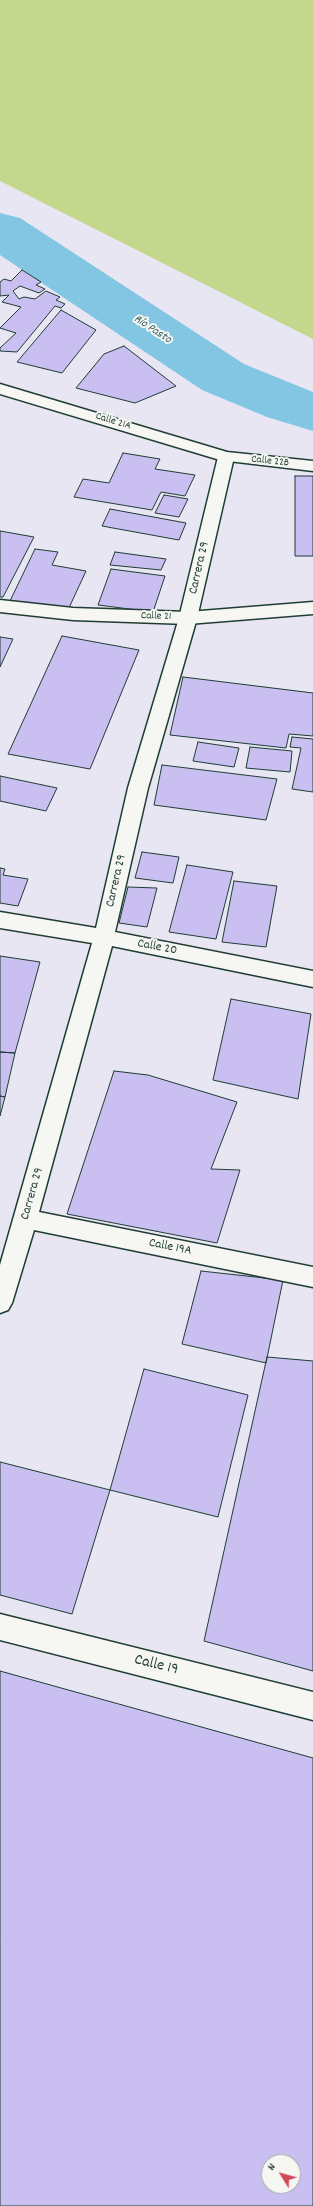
<!DOCTYPE html>
<html>
<head>
<meta charset="utf-8">
<style>
  body { margin:0 }
  #map { position:relative; width:313px; height:2206px; overflow:hidden; background:#e8e6f2; font-family:Dekko,sans-serif }
  canvas { display:block }
  .north { position:absolute; left:261px; top:2154px; width:40px; height:40px; box-sizing:border-box; background:#f6f6f2; border:1px solid #a0aca6; border-radius:50%; rotate:307deg; font-size:11px; font-weight:700; line-height:16px; text-align:center; color:#1f3d34 }
  .north::after { content:''; display:block; margin:auto; width:14px; height:18px; background:#d1495b; clip-path:polygon(50% 0,100% 100%,50% 72%,0 100%) }
</style>
</head>
<body>
<div id="map">
<canvas width="313" height="2206"></canvas>
<div class="north">N</div>
</div>
<script>
const ctx = document.querySelector('canvas').getContext('2d');
ctx.lineJoin = 'round';
function paint(path, color) { ctx.fillStyle = color; ctx.fill(path, 'evenodd'); }
const shape = rows => new Path2D(rows.map(r => 'M' + r).join(''));
function strokePath(path, color, width, dash) { ctx.strokeStyle = color; ctx.lineWidth = width; ctx.lineCap = dash ? 'butt' : 'round'; ctx.setLineDash(dash || []); ctx.stroke(path); }
function write(font, color, halo, rows, align = 'center') {
  ctx.font = font + ' Dekko,sans-serif'; ctx.lineWidth = 4; ctx.setLineDash([]); ctx.textBaseline = 'middle'; ctx.strokeStyle = halo; ctx.fillStyle = color; for (const [text, x, y, turn = 0] of rows) {
    ctx.save(); ctx.translate(x, y); ctx.rotate((+turn || 0) * Math.PI / 180); ctx.textAlign = isNaN(turn) ? turn : align; if (halo) ctx.strokeText(text, 0, 0); ctx.fillText(text, 0, 0); ctx.restore();
  }
}
paint(shape([
  [0,0,313,0,313,339,0,181]
]), '#c3d88d');
paint(shape([
  [0,213,20,218,244,364,313,392,313,431,267,417,202,390,0,255,0,213]
]), '#82c6e3');
const building = shape([
  [22,270,41,282,36,285,45,289,39,293,20,286,13,291,19,299,24,297,35,299,46,291,60,297,56,300,65,304,61,308,55,306,17,352,0,351,0,348,16,333,0,328,21,307,2,302,9,295,0,296,0,282,4,279,11,281,22,270],
  [61,310,96,330,62,373,17,362,61,310],
  [124,346,176,386,135,403,76,388,104,354,124,346],
  [123,453,160,459,155,469,195,475,185,496,161,492,152,510,74,497,83,479,109,483,123,453],
  [295,476,313,476,313,556,295,556,295,476],
  [164,495,188,499,179,517,155,513,164,495],
  [110,509,186,523,179,540,102,526,110,509],
  [0,531,34,537,3,597,0,597,0,531],
  [35,549,58,552,52,565,86,571,68,610,10,601,35,549],
  [115,552,166,559,161,570,110,565,115,552],
  [111,569,165,576,153,612,98,605,111,569],
  [62,636,139,650,90,769,8,754,62,636],
  [0,637,13,639,0,667,0,637],
  [183,677,313,693,313,736,289,734,286,748,170,735,183,677],
  [292,737,313,739,313,792,292,789,301,748,290,747,292,737],
  [198,742,239,748,234,767,193,761,198,742],
  [250,747,292,751,290,772,246,768,250,747],
  [162,765,277,779,266,820,154,805,162,765],
  [0,776,57,788,46,811,0,801,0,776],
  [142,852,179,857,173,883,135,878,142,852],
  [187,865,233,872,216,939,169,932,187,865],
  [0,868,5,869,3,875,28,879,18,906,0,903,0,868],
  [234,881,277,886,266,947,222,942,234,881],
  [128,887,157,888,147,927,119,923,128,887],
  [0,956,40,962,15,1053,0,1052,0,956],
  [231,999,311,1014,298,1099,213,1080,231,999],
  [0,1052,15,1053,5,1097,0,1096,0,1052],
  [114,1071,148,1075,237,1102,211,1169,240,1170,217,1243,67,1214,114,1071],
  [0,1096,5,1097,0,1116,0,1096],
  [201,1271,283,1280,266,1363,182,1344,201,1271],
  [267,1357,313,1361,313,1671,204,1641,267,1357],
  [144,1369,248,1395,218,1517,110,1490,144,1369],
  [0,1462,110,1490,72,1614,0,1595,0,1462],
  [0,1671,313,1758,313,2206,0,2206,0,1671],
  [269,2162,293,2162,293,2186,269,2186,269,2162]
]);
paint(building, '#c9bff1');
strokePath(building, '#1f3d34', 1);
const street = shape([
  [226,452,232,454,234,457,197,618,148,788,115,932,313,971,313,987,112,946,39,1212,313,1267,313,1287,34,1230,12,1303,8,1310,0,1313,0,1265,92,943,0,928,0,912,96,928,128,788,179,618,218,457,220,454,226,452]
]);
const secondary = shape([
  [0,384,227,452,313,461,313,471,220,460,0,394,0,384],
  [0,600,73,608,188,612,313,602,313,614,188,624,73,620,0,612,0,600],
  [0,1614,313,1692,313,1720,0,1640,0,1614]
]);
strokePath(street, '#1f3d34', 3);
strokePath(secondary, '#1f3d34', 3);
paint(street, '#f6f6f2');
paint(secondary, '#f6f6f2');
write('11px', '#1f3d34', '#f6f6f2', [
  ["Calle 21A",113,422,17],
  ["Calle 22B",270,462,6],
  ["Calle 21",156,617,2]
]);
write('italic 12px', '#385f60', '#f6f6f2', [
  ["Río Pasto",152,330,33]
]);
write('13px', '#1f3d34', '#f6f6f2', [
  ["Carrera 29",200,568,-77],
  ["Carrera 29",117,881,-77],
  ["Calle 20",157,948,11],
  ["Carrera 29",33,1194,-74],
  ["Calle 19A",170,1248,11]
]);
write('16px', '#1f3d34', '#f6f6f2', [
  ["Calle 19",156,1666,14]
]);
</script>
</body>
</html>
